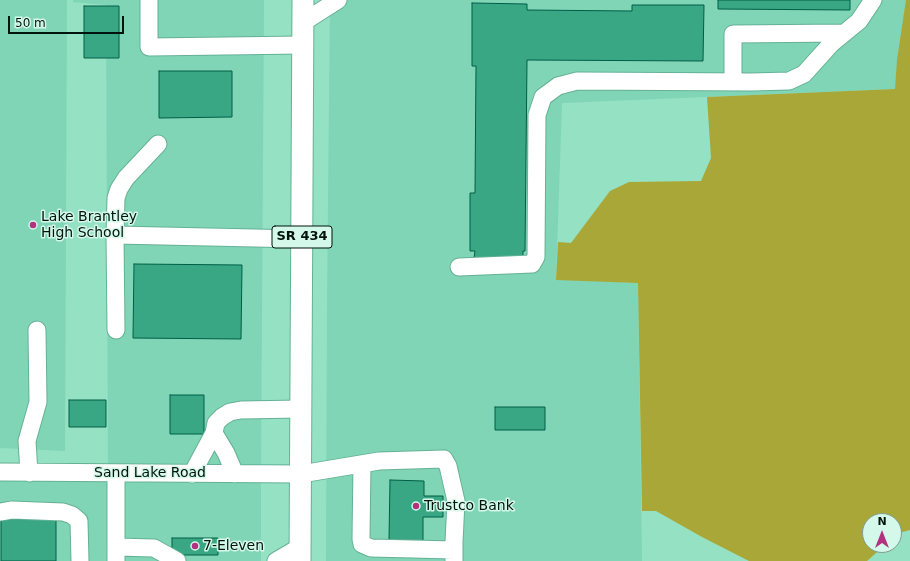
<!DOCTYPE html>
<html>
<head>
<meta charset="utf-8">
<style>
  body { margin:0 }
  #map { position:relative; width:910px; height:561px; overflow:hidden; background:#94e1c3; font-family:"DejaVu Sans",sans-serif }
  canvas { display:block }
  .north { position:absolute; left:862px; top:513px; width:40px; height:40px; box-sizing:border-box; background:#d4f8e9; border:1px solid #7f9d91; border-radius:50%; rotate:0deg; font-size:11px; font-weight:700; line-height:16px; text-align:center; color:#00140d }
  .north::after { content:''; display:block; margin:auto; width:14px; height:18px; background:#b2327f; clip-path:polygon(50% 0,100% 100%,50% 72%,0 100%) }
  .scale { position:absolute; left:8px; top:16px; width:116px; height:18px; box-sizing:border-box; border:2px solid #00140d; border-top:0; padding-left:5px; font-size:12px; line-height:14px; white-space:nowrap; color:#00140d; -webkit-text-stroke:3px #d4f8e9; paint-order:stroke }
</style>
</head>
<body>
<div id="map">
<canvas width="910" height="561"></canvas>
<div class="north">N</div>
<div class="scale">50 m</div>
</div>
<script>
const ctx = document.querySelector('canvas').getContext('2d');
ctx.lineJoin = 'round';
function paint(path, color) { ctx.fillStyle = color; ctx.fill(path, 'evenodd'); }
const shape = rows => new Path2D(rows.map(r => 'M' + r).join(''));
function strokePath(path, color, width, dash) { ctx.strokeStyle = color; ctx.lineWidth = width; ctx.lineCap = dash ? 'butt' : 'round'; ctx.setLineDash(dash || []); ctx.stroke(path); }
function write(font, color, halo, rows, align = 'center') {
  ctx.font = font + ' "DejaVu Sans",sans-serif'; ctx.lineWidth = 3; ctx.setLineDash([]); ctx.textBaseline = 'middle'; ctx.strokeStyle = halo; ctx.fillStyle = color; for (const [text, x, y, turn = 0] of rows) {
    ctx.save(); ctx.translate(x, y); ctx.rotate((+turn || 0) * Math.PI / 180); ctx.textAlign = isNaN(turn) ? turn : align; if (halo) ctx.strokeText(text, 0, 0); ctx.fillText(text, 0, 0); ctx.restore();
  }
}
paint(shape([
  [0,0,67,0,65,451,0,448],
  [73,0,264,0,261,465,108,464,106,5,73,2],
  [330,0,908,0,895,89,562,103,556,279,638,283,642,561,326,561,327,307],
  [0,481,261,483,261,561,0,561]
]), '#7fd5b6');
paint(shape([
  [906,0,910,0,910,530,899,533,894,537,894,521,870,521,870,545,885,545,867,561,749,561,702,537,656,511,642,511,638,283,556,280,558,242,571,243,610,191,629,182,701,181,711,158,707,97,895,89,897,60]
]), '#a9a737');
const building = shape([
  [718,0,850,0,850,10,718,9,718,0],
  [472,3,527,4,527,10,632,11,632,5,704,5,703,61,527,60,525,251,523,251,523,258,474,258,475,251,470,251,470,193,475,193,476,66,472,66,472,3],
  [84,6,119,6,119,58,84,58,84,6],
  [159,71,232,71,232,117,159,118,159,71],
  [134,264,242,265,241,339,133,338,134,264],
  [170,395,204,395,204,434,170,434,170,395],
  [69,400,106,400,106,427,69,427,69,400],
  [495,407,545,407,545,430,495,430,495,407],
  [390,480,424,481,424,496,443,496,443,517,423,517,423,541,389,540,390,480],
  [1,519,56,519,56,561,1,561,1,519],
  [172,538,218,538,218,555,172,555,172,538]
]);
paint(building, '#3aa784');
strokePath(building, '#005e46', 1);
const minor = shape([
  [149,0,149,47,302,45],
  [302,23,338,0],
  [733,82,733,34,844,33],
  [115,235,116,198,119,189,126,178,158,144],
  [459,267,532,264,536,257,537,115,543,97,558,86,577,81,752,82,789,81,804,74,831,44,859,21,873,0],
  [116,330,115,235,302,239],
  [214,433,216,423,222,417,230,412,241,410,301,409],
  [362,464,361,539,362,544,371,548,454,550],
  [0,472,301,474,379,461,444,459,448,466,456,501,454,542,454,561],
  [29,473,27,441,38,402,37,330],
  [192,474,214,433,226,453,235,474],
  [0,512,12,510,63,512,72,515,79,521,80,561],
  [116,547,154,548,177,561],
  [116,561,116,473],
  [276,561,300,547]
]);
const major = shape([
  [300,561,303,0]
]);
strokePath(minor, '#65b195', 19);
strokePath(major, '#65b195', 23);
strokePath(minor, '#fff', 17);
strokePath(major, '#fff', 21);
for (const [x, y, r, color] of [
  [33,225,4,"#b2327f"],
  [416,506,4,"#b2327f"],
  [195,546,4,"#b2327f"]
]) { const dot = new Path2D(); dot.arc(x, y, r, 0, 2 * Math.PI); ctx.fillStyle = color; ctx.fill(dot); strokePath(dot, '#d4f8e9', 1.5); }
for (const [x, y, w] of [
  [302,237,60]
]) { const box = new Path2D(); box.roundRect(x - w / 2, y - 11, w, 22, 3); ctx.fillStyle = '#d4f8e9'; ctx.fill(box); strokePath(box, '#00140d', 1); }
write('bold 13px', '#00140d', null, [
  ["SR 434",302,237]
]);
write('14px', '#00140d', '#d4f8e9', [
  ["Lake Brantley",41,217],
  ["High School",41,233],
  ["Trustco Bank",424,506],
  ["7-Eleven",203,546]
], 'left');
write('14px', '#00140d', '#d4f8e9', [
  ["Sand Lake Road",150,473]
]);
</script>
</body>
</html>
